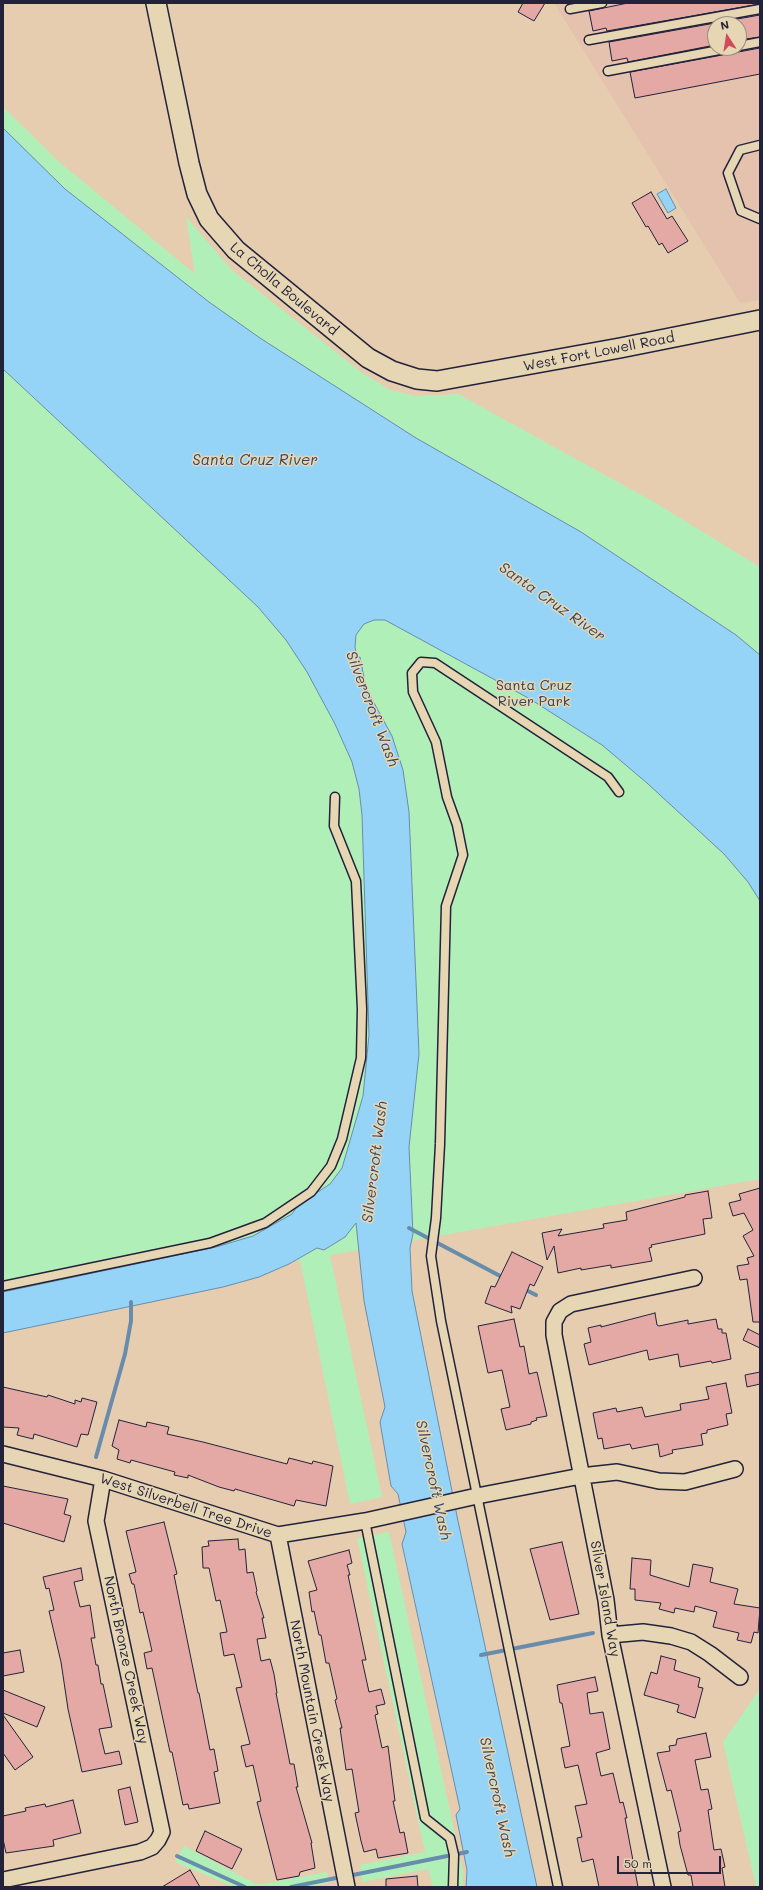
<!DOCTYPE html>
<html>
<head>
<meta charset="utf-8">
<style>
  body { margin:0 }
  #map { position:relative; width:763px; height:1890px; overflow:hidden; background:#e6cdb0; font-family:Mali,sans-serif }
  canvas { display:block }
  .frame { position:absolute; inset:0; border:4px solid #22223b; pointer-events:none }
  .north { position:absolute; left:707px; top:16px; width:40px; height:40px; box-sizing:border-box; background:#e7d6b3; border:1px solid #988e83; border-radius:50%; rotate:348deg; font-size:11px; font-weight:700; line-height:16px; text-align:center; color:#22223b }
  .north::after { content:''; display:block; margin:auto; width:14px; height:18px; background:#d1495b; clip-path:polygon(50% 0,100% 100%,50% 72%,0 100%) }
  .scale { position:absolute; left:617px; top:1856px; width:104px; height:18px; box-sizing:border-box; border:2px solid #22223b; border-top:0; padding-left:5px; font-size:12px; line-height:14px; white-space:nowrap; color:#22223b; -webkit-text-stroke:3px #e7d6b3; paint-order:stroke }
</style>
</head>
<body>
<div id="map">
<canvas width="763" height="1890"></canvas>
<div class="frame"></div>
<div class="north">N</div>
<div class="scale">50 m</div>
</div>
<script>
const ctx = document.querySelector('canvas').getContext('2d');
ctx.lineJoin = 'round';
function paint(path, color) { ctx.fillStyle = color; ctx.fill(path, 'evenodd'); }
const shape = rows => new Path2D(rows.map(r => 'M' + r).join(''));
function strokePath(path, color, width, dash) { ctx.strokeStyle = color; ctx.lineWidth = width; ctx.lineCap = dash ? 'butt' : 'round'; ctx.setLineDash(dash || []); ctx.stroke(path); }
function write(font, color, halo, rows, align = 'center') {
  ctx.font = font + ' Mali,sans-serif'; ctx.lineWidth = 3; ctx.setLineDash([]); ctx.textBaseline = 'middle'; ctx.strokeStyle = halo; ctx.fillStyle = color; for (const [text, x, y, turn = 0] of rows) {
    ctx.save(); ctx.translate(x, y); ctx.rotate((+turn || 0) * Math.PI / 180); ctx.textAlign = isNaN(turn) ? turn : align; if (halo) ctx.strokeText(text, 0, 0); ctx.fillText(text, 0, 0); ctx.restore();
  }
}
paint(shape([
  [554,3,760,3,760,300,740,303],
  [715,24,739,24,739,48,715,48]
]), '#e5c2ad');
paint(shape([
  [3,107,58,161,195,274,186,217,232,270,361,372,390,390,416,396,458,394,654,502,760,567,760,1179,330,1255,382,1497,350,1504,300,1260,3,1317],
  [389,1532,463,1871,463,1887,433,1887,428,1869,362,1882,360,1865,425,1852,357,1538],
  [760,1689,760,1887,756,1887,723,1742],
  [184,1846,258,1885,327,1872,329,1883,309,1887,234,1887,175,1862]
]), '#b0f0b8');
const water = shape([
  [3,128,65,189,209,302,260,338,416,438,581,532,736,635,760,655,760,901,748,882,724,854,647,783,602,745,530,699,385,620,374,620,364,624,356,635,355,647,357,657,360,657,366,688,392,736,403,770,409,812,419,1054,409,1147,413,1234,410,1248,412,1291,458,1521,537,1887,466,1887,467,1870,456,1815,460,1809,402,1544,406,1532,398,1494,391,1486,380,1422,385,1407,364,1301,356,1223,345,1237,324,1250,317,1248,289,1264,259,1277,223,1287,3,1333,3,1292,216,1247,253,1236,292,1214,298,1205,330,1184,342,1168,363,1096,369,1035,362,815,359,789,352,762,335,724,307,672,286,640,258,607,3,369,3,128],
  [666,189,676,208,668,213,657,194,666,189]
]);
paint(water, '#96d4f7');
strokePath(water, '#688dac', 1);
strokePath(shape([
  [409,1228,504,1278],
  [524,1289,536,1295],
  [96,1457,125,1354,131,1321,131,1302],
  [481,1655,593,1633],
  [177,1856,245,1887],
  [348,1876,467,1852],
  [291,1887,341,1877]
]), '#688dac', 4);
const building = shape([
  [523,3,545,3,534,21,518,12,523,3],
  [628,3,760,3,760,4,607,31,606,28,593,31,589,11,628,3],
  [760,15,760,37,739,40,739,24,715,24,715,45,628,62,627,58,612,61,609,42,760,15],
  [760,48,760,74,635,98,630,72,760,48],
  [651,192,667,219,672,216,688,241,668,253,662,243,659,245,648,226,646,227,632,203,651,192],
  [760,1188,760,1322,753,1322,747,1279,740,1280,737,1266,749,1264,747,1258,754,1256,743,1236,753,1230,744,1213,733,1216,729,1203,741,1200,739,1194,760,1188],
  [708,1191,712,1218,703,1219,705,1234,651,1245,652,1247,649,1248,652,1261,611,1268,611,1265,581,1270,581,1268,558,1273,554,1246,547,1260,542,1233,562,1229,558,1236,604,1228,603,1224,627,1220,626,1212,685,1197,685,1195,708,1191],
  [512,1252,543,1267,534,1286,530,1284,520,1309,511,1306,512,1313,485,1303,491,1286,495,1287,512,1252],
  [655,1313,657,1325,659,1326,688,1320,688,1324,716,1319,718,1329,722,1329,722,1333,726,1333,731,1359,712,1363,711,1361,680,1367,678,1354,649,1360,647,1350,589,1365,584,1344,591,1342,588,1328,601,1325,601,1327,655,1313],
  [514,1319,520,1347,524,1346,529,1374,537,1372,547,1416,536,1418,537,1420,531,1422,531,1424,506,1430,501,1409,510,1407,502,1370,488,1373,478,1326,514,1319],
  [748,1329,760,1335,760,1348,743,1340,748,1329],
  [760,1372,760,1384,747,1387,745,1375,760,1372],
  [726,1383,732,1413,726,1414,728,1425,707,1430,707,1433,701,1434,703,1445,672,1450,673,1453,660,1457,658,1444,632,1449,630,1444,604,1449,602,1438,598,1439,593,1413,616,1408,617,1412,642,1407,645,1417,681,1410,680,1404,709,1399,706,1387,726,1383],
  [3,1387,47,1397,48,1395,75,1404,75,1400,81,1402,82,1398,97,1402,88,1435,81,1434,77,1447,34,1434,33,1439,17,1435,19,1428,3,1427,3,1387],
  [119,1420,146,1427,147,1422,169,1427,167,1434,203,1442,287,1464,289,1458,312,1464,313,1461,333,1466,326,1506,296,1500,294,1506,235,1489,234,1491,219,1487,188,1475,188,1478,174,1475,175,1472,131,1460,130,1463,117,1459,119,1450,112,1446,119,1420],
  [3,1486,68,1499,64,1514,71,1516,64,1542,3,1523,3,1486],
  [164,1522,177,1574,174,1575,198,1693,199,1693,210,1750,214,1749,218,1771,214,1772,220,1803,189,1809,188,1804,183,1805,172,1752,170,1752,152,1668,147,1669,144,1653,152,1651,143,1612,140,1613,134,1584,132,1584,129,1574,136,1572,126,1531,164,1522],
  [238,1539,239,1550,245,1549,247,1573,253,1572,257,1591,256,1592,264,1618,262,1618,266,1638,257,1639,261,1661,270,1659,274,1674,277,1693,276,1693,290,1764,294,1764,298,1787,296,1787,312,1843,311,1843,315,1868,300,1872,299,1876,277,1880,257,1802,261,1801,253,1765,246,1767,241,1746,250,1744,236,1688,242,1687,234,1654,224,1656,220,1633,227,1632,220,1600,216,1601,209,1568,203,1568,202,1547,209,1546,208,1541,238,1539],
  [562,1542,579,1614,550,1620,530,1549,562,1542],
  [349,1550,352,1563,347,1565,350,1575,348,1575,366,1660,362,1660,369,1692,381,1689,385,1704,376,1706,378,1714,375,1715,382,1748,388,1746,395,1801,393,1801,400,1833,404,1832,408,1853,378,1858,376,1849,364,1852,361,1841,355,1813,359,1812,352,1769,346,1770,340,1728,342,1728,335,1700,337,1699,329,1663,326,1663,321,1635,319,1635,314,1611,312,1612,309,1592,317,1590,308,1561,349,1550],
  [632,1558,651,1560,650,1575,689,1587,693,1564,713,1568,710,1582,738,1589,734,1604,760,1608,758,1633,754,1632,751,1643,737,1640,739,1633,713,1627,717,1612,695,1606,694,1612,675,1608,674,1613,659,1609,661,1603,635,1600,635,1589,630,1589,632,1558],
  [81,1568,83,1580,74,1582,80,1607,90,1605,95,1638,91,1638,96,1665,98,1665,101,1684,103,1684,112,1727,99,1729,105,1754,119,1751,122,1764,82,1772,68,1709,61,1662,49,1611,54,1610,49,1588,46,1589,43,1577,81,1568],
  [20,1650,24,1672,3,1676,3,1653,20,1650],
  [661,1656,676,1660,674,1670,700,1678,698,1687,703,1688,695,1718,677,1712,679,1705,644,1695,651,1672,657,1674,661,1656],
  [595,1677,598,1691,587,1693,590,1714,603,1712,610,1749,596,1753,601,1776,613,1773,620,1803,623,1802,627,1818,625,1818,638,1887,599,1887,593,1859,582,1862,577,1838,582,1837,575,1806,587,1804,578,1765,565,1768,561,1748,570,1746,562,1703,560,1703,557,1685,595,1677],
  [3,1690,45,1707,37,1727,3,1713,3,1690],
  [3,1715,33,1757,15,1770,3,1753,3,1715],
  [706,1733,711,1757,695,1760,701,1790,708,1789,712,1809,708,1810,714,1850,721,1849,725,1867,722,1868,725,1887,693,1887,691,1875,688,1875,680,1845,678,1832,681,1831,671,1790,667,1791,657,1753,670,1751,669,1746,676,1745,677,1739,706,1733],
  [130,1787,138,1822,125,1825,118,1790,130,1787],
  [73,1800,81,1833,53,1840,54,1846,6,1853,3,1839,3,1816,26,1811,25,1808,45,1804,46,1807,73,1800],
  [205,1831,242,1849,232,1869,196,1851,205,1831],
  [190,1870,200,1887,162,1887,190,1870],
  [417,1876,418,1887,386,1887,386,1879,417,1876]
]);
paint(building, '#e4a9a5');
strokePath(building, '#22223b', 1);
const service = shape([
  [570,9,602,3],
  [589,40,760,9],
  [739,46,760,42],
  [608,71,730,48],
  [760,145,740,150,728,173,741,211,760,219],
  [3,1286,210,1243,265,1223,311,1192,331,1166,342,1139,361,1058,362,1009,356,881,334,826,335,797],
  [365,1521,425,1818,450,1838,454,1855,453,1887],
  [558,1887,441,1321,431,1256,436,1218,440,1144,446,906,463,855,457,825,447,797,436,742,413,692,412,673,421,662,435,663,608,777,619,792]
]);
const minor = shape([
  [3,1454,103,1479,278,1535,365,1521,477,1496,581,1476,617,1472,659,1481,685,1482,735,1469],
  [278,1535,347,1887],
  [610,1635,643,1632,671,1636,691,1642,710,1654,740,1677],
  [3,1880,140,1852,152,1847,158,1840,162,1832,96,1521,103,1479],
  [663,1887,610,1635,606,1600,554,1335,554,1322,560,1311,571,1304,694,1278]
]);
const tertiary = shape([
  [156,3,189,163,197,194,209,219,236,250,368,358,392,371,417,379,437,381,620,348,760,320]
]);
strokePath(service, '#22223b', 11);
strokePath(minor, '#22223b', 18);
strokePath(tertiary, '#22223b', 22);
strokePath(service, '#e7d6b3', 8);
strokePath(minor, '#e7d6b3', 15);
strokePath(tertiary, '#e7d6b3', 19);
write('14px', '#22223b', '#e7d6b3', [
  ["La Cholla Boulevard",284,289,40],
  ["West Fort Lowell Road",599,352,-11],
  ["West Silverbell Tree Drive",186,1506,18],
  ["Silver Island Way",605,1599,80],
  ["North Bronze Creek Way",126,1660,78],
  ["North Mountain Creek Way",312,1711,79]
]);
write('14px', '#37414e', '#e7d6b3', [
  ["Santa Cruz",534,686],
  ["River Park",534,702]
]);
write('italic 15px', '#394661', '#e7d6b3', [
  ["Santa Cruz River",255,460],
  ["Santa Cruz River",552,602,35],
  ["Silvercroft Wash",372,709,69],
  ["Silvercroft Wash",375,1162,-83],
  ["Silvercroft Wash",433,1480,78],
  ["Silvercroft Wash",497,1797,78]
]);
</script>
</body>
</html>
